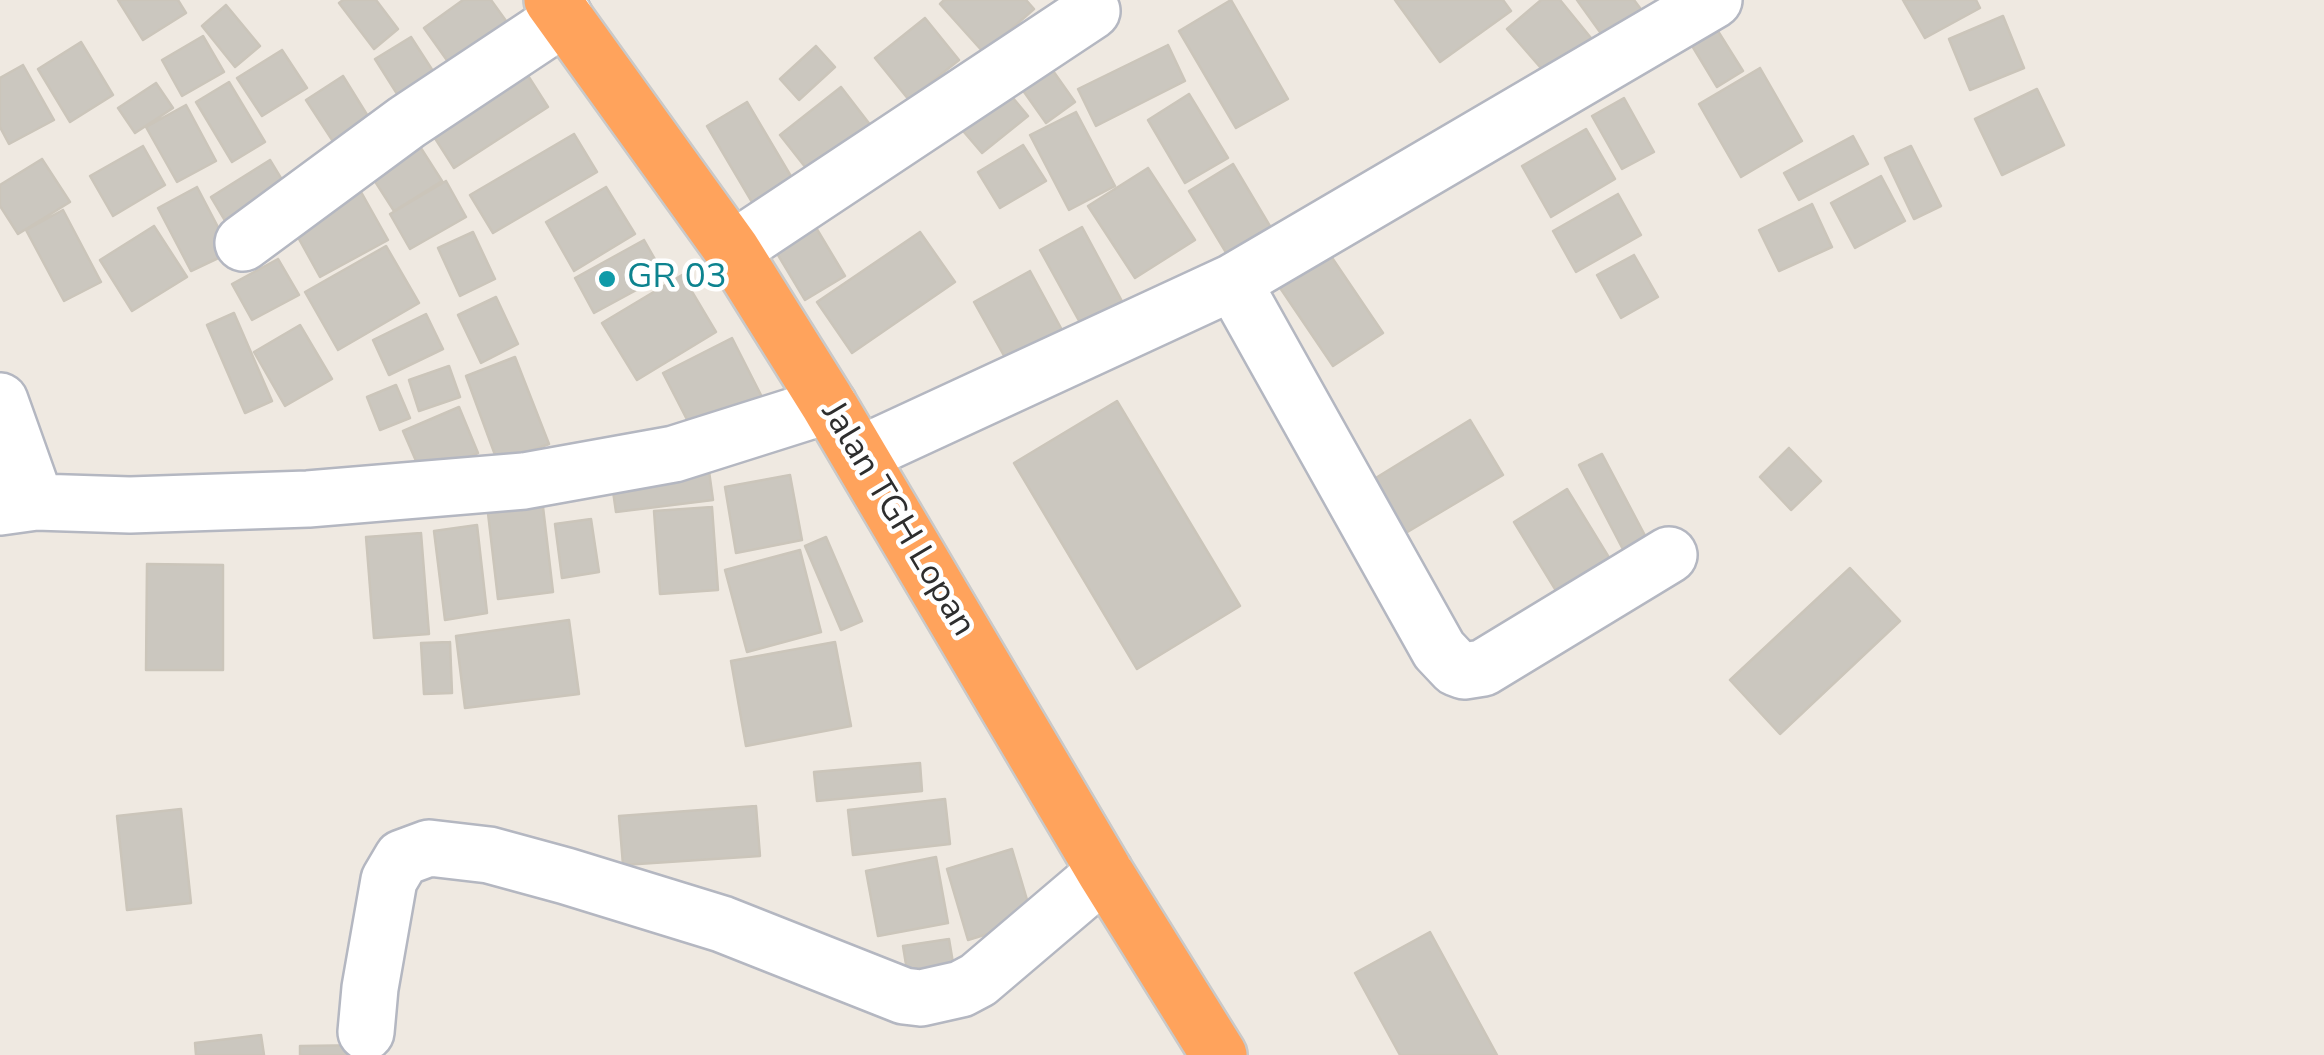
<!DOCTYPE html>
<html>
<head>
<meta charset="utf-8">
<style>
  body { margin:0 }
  canvas { display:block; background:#efe9e1 }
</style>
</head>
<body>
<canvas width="2324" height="1055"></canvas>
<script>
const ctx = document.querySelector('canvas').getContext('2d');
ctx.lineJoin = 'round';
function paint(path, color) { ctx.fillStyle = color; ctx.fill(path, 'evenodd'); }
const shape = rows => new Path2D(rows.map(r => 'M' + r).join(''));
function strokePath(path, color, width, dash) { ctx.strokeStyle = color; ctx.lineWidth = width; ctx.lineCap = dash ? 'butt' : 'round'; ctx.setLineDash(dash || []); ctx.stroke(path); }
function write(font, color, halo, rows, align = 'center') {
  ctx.font = font + ' "Nunito Sans",sans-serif'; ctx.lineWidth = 9; ctx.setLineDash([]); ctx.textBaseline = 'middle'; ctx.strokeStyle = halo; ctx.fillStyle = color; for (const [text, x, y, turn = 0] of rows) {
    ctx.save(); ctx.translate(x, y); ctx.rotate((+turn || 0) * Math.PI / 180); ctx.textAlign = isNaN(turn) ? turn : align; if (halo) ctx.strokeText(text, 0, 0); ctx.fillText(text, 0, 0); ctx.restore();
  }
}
const building = shape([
  [118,0,178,0,186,13,143,40,118,0],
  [343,0,376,0,398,29,374,49,339,3,343,0],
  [463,0,491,0,514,32,456,73,424,28,463,0],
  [944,0,1026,0,1034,9,984,53,940,4,944,0],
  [1231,0,1288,99,1236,128,1179,31,1231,0],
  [1395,0,1503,0,1511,11,1440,62,1395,0],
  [1541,0,1560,0,1591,38,1547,75,1507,29,1541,0],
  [1577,0,1634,0,1643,12,1605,39,1577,0],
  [1903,0,1976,0,1980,8,1925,38,1903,0],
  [226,5,260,46,235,67,202,26,226,5],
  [2003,16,2024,68,1970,90,1949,39,2003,16],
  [925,18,959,60,909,100,875,58,925,18],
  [1716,28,1743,71,1717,87,1691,44,1716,28],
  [203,36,224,72,182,96,162,60,203,36],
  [411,37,442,85,406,108,375,59,411,37],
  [81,42,113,95,70,122,38,69,81,42],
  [1168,45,1185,81,1096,126,1078,89,1168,45],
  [816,46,835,67,799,100,780,79,816,46],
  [282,50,307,88,262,116,237,78,282,50],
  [1039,51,1075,102,1046,123,1010,72,1039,51],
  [518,60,548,107,454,168,424,121,518,60],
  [23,65,54,120,9,144,0,127,0,78,23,65],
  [1760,68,1802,141,1741,177,1699,104,1760,68],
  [343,76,374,126,338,149,306,100,343,76],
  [998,80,1028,116,982,153,952,118,998,80],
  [229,82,265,142,232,162,196,102,229,82],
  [156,83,173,108,135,133,118,108,156,83],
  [841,87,878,135,817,182,780,135,841,87],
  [2037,89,2064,145,2002,175,1975,119,2037,89],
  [1189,94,1228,158,1185,183,1148,120,1189,94],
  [1624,98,1654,152,1622,169,1592,116,1624,98],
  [747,102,805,200,765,224,707,126,747,102],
  [186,105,216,161,177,182,146,127,186,105],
  [1076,112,1115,186,1069,210,1030,135,1076,112],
  [1586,129,1615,179,1551,217,1522,166,1586,129],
  [410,131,442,181,394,211,362,161,410,131],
  [574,134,597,172,493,233,470,195,574,134],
  [1853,136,1868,164,1799,200,1784,173,1853,136],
  [1023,145,1046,181,1000,208,978,172,1023,145],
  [143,146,165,185,113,216,90,176,143,146],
  [1911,146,1941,206,1914,219,1885,158,1911,146],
  [42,159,70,202,18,234,0,206,0,185,42,159],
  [270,160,296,203,236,239,211,197,270,160],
  [1233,164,1280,243,1236,269,1189,191,1233,164],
  [1148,168,1195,240,1135,278,1088,206,1148,168],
  [1881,176,1905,221,1855,248,1831,203,1881,176],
  [446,181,466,217,410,249,390,214,446,181],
  [356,183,388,240,320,277,289,221,356,183],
  [197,187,231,252,191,271,158,208,197,187],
  [606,187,635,234,574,271,546,222,606,187],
  [1618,194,1641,235,1576,272,1553,231,1618,194],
  [1812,204,1832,247,1779,271,1759,230,1812,204],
  [63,210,101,282,64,301,26,230,63,210],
  [806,211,845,276,805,300,766,235,806,211],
  [154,226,187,277,132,311,100,260,154,226],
  [1082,227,1124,305,1083,328,1040,250,1082,227],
  [473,232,495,279,460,296,438,248,473,232],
  [920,232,955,282,852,353,817,302,920,232],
  [644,240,664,275,594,313,575,278,644,240],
  [1320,240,1383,333,1333,366,1270,273,1320,240],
  [386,246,419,303,338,350,305,292,386,246],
  [1634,255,1658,297,1621,318,1597,275,1634,255],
  [278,259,299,295,252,320,232,284,278,259],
  [1030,271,1062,330,1007,361,974,302,1030,271],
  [682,275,716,332,637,380,602,323,682,275],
  [496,297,518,344,481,363,458,315,496,297],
  [234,313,272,401,245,413,207,325,234,313],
  [426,314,443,349,389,375,373,340,426,314],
  [300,325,332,379,285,406,254,352,300,325],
  [732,338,765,403,696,437,663,373,732,338],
  [515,357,549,444,498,463,466,376,515,357],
  [449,366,460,397,419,411,409,380,449,366],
  [396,385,410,418,380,430,367,397,396,385],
  [1117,401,1240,606,1137,669,1014,463,1117,401],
  [459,407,478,453,423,477,403,431,459,407],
  [1470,420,1503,475,1399,537,1366,484,1470,420],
  [1789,448,1821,481,1791,510,1760,477,1789,448],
  [1602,454,1650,545,1627,557,1579,465,1602,454],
  [708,464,713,500,616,512,611,477,708,464],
  [790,475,802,540,736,553,725,487,790,475],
  [1567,489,1616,569,1563,602,1514,522,1567,489],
  [543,507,553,592,498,599,488,513,543,507],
  [712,507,718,590,660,594,654,511,712,507],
  [591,519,599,572,562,578,555,524,591,519],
  [477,525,487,613,445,620,434,531,477,525],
  [421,533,429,634,374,638,366,537,421,533],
  [826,537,862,621,841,630,805,546,826,537],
  [800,550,821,632,747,652,725,570,800,550],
  [147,564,223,565,223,670,146,670,147,564],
  [1850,568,1900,621,1780,734,1730,680,1850,568],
  [569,620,579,694,465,708,456,636,569,620],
  [450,642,452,693,424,694,421,643,450,642],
  [835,642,851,726,746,746,731,661,835,642],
  [920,763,922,791,817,801,814,772,920,763],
  [945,799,950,844,853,855,848,810,945,799],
  [756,806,760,856,623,865,619,816,756,806],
  [181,809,191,903,127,910,117,816,181,809],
  [1012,849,1033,920,968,940,947,869,1012,849],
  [936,857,948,923,878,936,866,871,936,857],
  [1430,932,1497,1055,1400,1055,1355,973,1430,932],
  [949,939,957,987,911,995,903,946,949,939],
  [261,1035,264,1055,196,1055,195,1043,261,1035],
  [371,1045,372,1055,300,1055,300,1046,371,1045]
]);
paint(building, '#cbc7bf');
strokePath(building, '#cbc5ba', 2.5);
const minor = shape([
  [243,243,407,122,565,17],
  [732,250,1092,11],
  [1233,282,1439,650,1456,668,1464,671,1483,668,1669,555],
  [0,401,36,502],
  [859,455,1233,282,1714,0],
  [0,507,36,502,130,505,308,499,524,481,674,454,829,405],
  [366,1032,370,988,389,880,402,858,429,848,489,855,566,876,722,924,904,996,921,998,961,989,978,980,1105,872]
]);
const highway = shape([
  [552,0,732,250,829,405,1105,872,1219,1055]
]);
strokePath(minor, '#b4b7c1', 60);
strokePath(highway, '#c9c9c9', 60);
strokePath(minor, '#fff', 55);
strokePath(highway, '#ffa35c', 55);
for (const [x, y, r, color] of [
  [607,279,10,"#0f9aa8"]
]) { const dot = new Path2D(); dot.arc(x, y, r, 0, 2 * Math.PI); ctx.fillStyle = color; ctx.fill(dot); strokePath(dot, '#fff', 4); }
write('35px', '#0d838f', '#fff', [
  ["GR 03",627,279]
], 'left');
write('35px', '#2e2e2e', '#fff', [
  ["Jalan TGH Lopan",897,520,59]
]);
</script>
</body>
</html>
